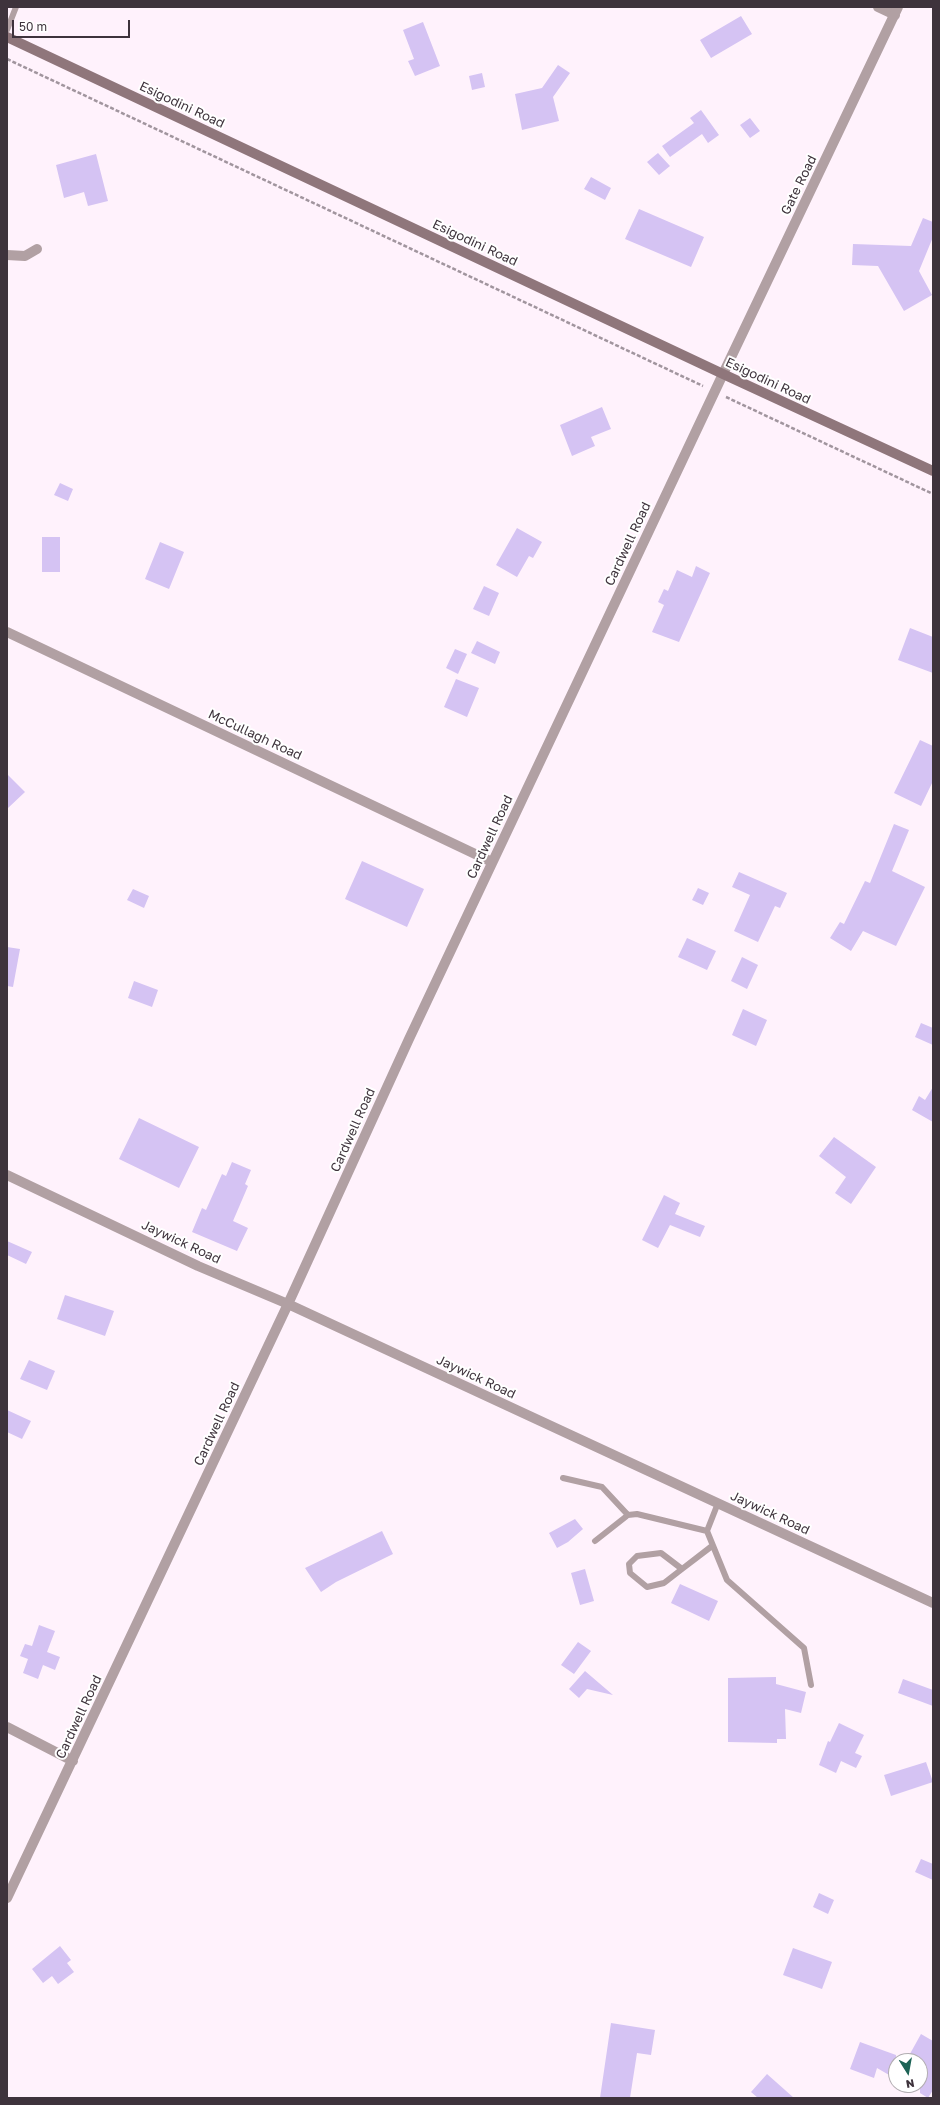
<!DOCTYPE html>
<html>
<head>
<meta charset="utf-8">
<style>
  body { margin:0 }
  #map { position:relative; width:940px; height:2105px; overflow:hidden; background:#fff2fc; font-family:"Golos Text",sans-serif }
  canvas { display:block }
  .frame { position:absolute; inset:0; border:8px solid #3e333c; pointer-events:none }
  .north { position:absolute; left:888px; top:2053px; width:40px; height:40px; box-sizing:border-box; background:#fff; border:1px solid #b2adb1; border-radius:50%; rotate:169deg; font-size:11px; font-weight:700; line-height:16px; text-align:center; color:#3e333c }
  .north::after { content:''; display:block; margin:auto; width:14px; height:18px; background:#1d6356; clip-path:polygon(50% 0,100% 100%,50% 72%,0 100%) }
  .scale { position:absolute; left:12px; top:20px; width:118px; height:18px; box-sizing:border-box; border:2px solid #3e333c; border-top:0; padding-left:5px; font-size:12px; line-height:14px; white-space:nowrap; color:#3e333c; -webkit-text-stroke:3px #fff; paint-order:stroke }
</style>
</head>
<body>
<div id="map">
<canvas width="940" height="2105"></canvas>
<div class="frame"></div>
<div class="north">N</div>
<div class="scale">50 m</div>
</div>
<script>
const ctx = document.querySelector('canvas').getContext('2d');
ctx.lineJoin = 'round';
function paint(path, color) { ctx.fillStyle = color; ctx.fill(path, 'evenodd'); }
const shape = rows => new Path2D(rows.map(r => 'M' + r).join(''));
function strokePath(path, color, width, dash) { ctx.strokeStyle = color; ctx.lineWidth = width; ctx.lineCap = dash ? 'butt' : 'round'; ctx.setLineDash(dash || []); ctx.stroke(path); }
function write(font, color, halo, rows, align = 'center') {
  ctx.font = font + ' "Golos Text",sans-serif'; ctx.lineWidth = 4; ctx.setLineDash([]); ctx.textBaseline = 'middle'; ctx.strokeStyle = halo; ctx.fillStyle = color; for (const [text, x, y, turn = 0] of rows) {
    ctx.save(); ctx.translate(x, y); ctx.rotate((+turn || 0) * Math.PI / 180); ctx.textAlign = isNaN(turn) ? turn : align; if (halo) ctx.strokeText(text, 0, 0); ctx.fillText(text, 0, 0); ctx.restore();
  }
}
paint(shape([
  [741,16,752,34,711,58,700,40],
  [423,22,440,66,415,76,408,61,414,59,403,30],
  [558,65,570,73,553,97,559,121,522,130,515,94,542,88],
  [482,73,485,87,472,90,469,76],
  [701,110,719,135,708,143,702,134,670,157,662,146,694,123,690,118],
  [750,118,760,131,750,138,740,125],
  [658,153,670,166,659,175,647,162],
  [96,154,108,201,88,206,84,192,64,198,56,165],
  [591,177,611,188,605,200,584,189],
  [639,209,704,237,691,267,625,239],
  [923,218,933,222,933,237,919,271,932,295,904,311,878,266,852,265,853,244,911,246],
  [602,407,611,429,591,437,595,446,572,456,560,425],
  [60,483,73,489,68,501,54,495],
  [517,528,542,542,533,558,529,556,517,577,496,565],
  [42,537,60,537,60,572,42,572],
  [160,542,184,552,169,589,145,579],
  [696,566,710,573,679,642,652,632,664,605,658,602,664,589,668,591,677,570,692,577],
  [484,586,499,593,489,616,473,609],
  [910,628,933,637,933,673,898,660],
  [477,641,500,652,495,664,471,653],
  [455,649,467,654,458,674,446,668],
  [456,679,479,688,467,717,444,707],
  [920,740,933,746,933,781,921,806,894,793],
  [7,774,25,792,7,809],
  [894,824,909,830,892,871,925,887,896,946,863,931,851,951,830,938,840,922,844,924,865,881,870,883],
  [362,861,424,889,407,927,345,899],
  [739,872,787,893,780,908,775,906,758,942,734,931,750,895,732,887],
  [698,888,709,893,703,905,692,900],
  [133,889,149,896,144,908,127,900],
  [687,938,716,951,707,970,678,957],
  [7,947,20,949,13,987,7,986],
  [742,957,758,965,747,989,731,981],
  [134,981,158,990,152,1007,128,998],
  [743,1009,767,1020,756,1046,732,1035],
  [921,1023,933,1028,933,1045,915,1037],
  [933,1087,933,1122,912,1110,919,1096,925,1100],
  [139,1118,199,1147,179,1188,119,1159],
  [834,1137,876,1167,851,1204,835,1193,846,1177,819,1156],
  [232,1162,251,1170,245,1184,248,1186,233,1221,248,1228,237,1251,192,1232,202,1208,206,1210,222,1174,226,1176],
  [664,1195,680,1203,675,1214,705,1226,700,1237,670,1225,658,1248,642,1240],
  [7,1241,32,1252,26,1264,7,1255],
  [65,1295,114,1311,105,1336,57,1319],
  [29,1360,55,1371,47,1390,20,1379],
  [7,1410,31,1421,22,1439,7,1432],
  [575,1519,583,1529,568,1542,557,1548,549,1533],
  [382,1531,393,1554,336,1582,321,1592,305,1568],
  [585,1569,594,1601,580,1605,571,1573],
  [680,1584,718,1601,709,1621,671,1603],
  [39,1625,55,1631,47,1652,60,1657,55,1670,43,1665,38,1679,23,1673,28,1659,20,1656,25,1644,32,1646],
  [578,1642,591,1651,574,1674,561,1665],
  [585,1671,613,1695,587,1689,579,1698,569,1689],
  [776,1677,776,1684,806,1692,801,1713,785,1709,786,1739,777,1739,777,1743,728,1742,728,1678],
  [903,1679,933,1690,933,1706,898,1693],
  [839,1723,864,1735,855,1753,862,1756,856,1768,841,1761,836,1773,819,1765,828,1741,830,1742],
  [926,1762,933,1782,891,1796,884,1775],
  [921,1859,933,1864,933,1880,915,1872],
  [819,1893,834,1900,828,1914,813,1907],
  [60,1946,71,1960,67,1963,74,1972,58,1984,52,1976,43,1983,32,1969],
  [793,1948,832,1962,822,1989,783,1975],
  [611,2023,655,2030,651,2055,637,2053,630,2098,600,2098],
  [921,2034,933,2041,933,2090,928,2098,920,2093,920,2061,906,2061],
  [860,2042,896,2055,896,2079,877,2068,874,2078,850,2069],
  [767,2074,794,2098,758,2098,751,2092]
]), '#d5c3f3');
strokePath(shape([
  [7,59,703,386],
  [726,397,933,494]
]), '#a1959e', 2.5, [4, 2]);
strokePath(shape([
  [7,30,16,7],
  [563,1478,602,1487,628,1515],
  [718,1503,707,1531,727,1580,804,1648,811,1685],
  [595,1541,628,1515,637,1514,707,1531],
  [682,1569,661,1553,637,1556,629,1564,630,1573,647,1587,664,1583,682,1569,712,1546]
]), '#b1a0a3', 6);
strokePath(shape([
  [878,7,895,15],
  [7,255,25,256,37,249],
  [7,632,492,862],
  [7,1175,198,1266,288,1304,933,1603],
  [7,1727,73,1761],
  [7,1898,288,1304,409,1039,723,374]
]), '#b1a0a3', 10);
strokePath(shape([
  [723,374,898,7]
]), '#b1a0a3', 10);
strokePath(shape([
  [7,37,723,374,933,471]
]), '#8f767b', 10);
write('13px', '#3e333c', '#fff', [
  ["Esigodini Road",182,105,25],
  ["Gate Road",799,185,-64],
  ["Esigodini Road",475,243,25],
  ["Esigodini Road",768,381,25],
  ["Cardwell Road",628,544,-65],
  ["McCullagh Road",255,735,25],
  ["Cardwell Road",490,837,-65],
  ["Cardwell Road",353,1130,-66],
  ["Jaywick Road",181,1242,25],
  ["Jaywick Road",476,1377,25],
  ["Cardwell Road",217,1424,-65],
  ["Jaywick Road",770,1513,25],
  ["Cardwell Road",79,1717,-65]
]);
</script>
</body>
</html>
